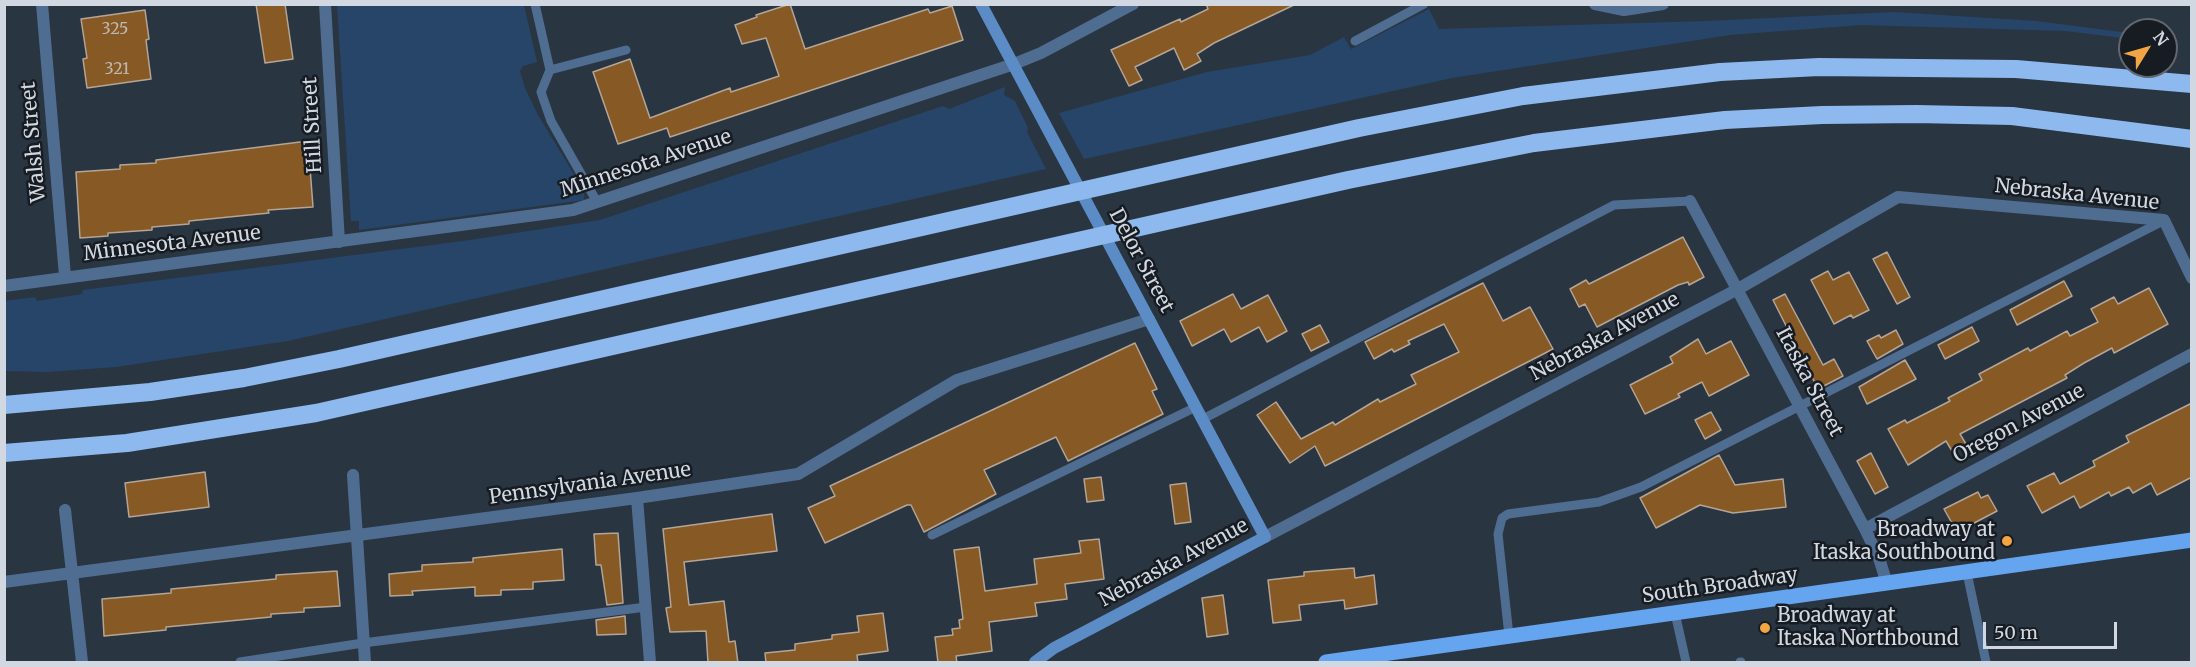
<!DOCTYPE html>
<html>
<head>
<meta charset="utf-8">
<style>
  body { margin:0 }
  #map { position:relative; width:2196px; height:667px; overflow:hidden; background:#2a3542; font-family:Merriweather,serif }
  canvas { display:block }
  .frame { position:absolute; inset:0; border:6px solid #d1d8e1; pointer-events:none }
  .north { position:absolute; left:2118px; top:18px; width:60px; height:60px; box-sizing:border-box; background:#171c22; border:2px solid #61676e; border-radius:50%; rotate:53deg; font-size:16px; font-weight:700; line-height:24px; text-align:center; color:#d1d8e1 }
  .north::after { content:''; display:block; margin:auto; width:21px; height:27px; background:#f3a443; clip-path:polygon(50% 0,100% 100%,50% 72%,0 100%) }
  .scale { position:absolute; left:1983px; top:622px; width:134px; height:27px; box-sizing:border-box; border:3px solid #d1d8e1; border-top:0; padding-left:8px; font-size:18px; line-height:21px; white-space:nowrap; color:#d1d8e1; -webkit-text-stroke:4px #171c22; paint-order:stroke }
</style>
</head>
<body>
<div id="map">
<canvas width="2196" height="667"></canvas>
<div class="frame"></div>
<div class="north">N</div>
<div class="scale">50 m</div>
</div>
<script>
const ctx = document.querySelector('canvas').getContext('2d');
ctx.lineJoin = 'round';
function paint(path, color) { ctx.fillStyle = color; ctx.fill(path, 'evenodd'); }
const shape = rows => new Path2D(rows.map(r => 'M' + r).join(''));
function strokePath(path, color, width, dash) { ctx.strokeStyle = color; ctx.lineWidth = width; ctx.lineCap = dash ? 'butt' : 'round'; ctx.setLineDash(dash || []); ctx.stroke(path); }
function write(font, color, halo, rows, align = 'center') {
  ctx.font = font + ' Merriweather,serif'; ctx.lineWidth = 5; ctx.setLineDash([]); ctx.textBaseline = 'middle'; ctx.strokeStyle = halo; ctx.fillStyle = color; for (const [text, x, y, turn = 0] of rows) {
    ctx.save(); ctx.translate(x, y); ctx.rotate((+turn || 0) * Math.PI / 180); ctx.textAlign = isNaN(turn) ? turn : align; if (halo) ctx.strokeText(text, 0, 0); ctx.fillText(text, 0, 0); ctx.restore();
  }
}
paint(shape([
  [337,5,524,5,537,62,523,66,520,71,525,88,538,115,584,191,584,200,359,230,359,221,351,221],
  [1429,9,1439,29,1707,21,1894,12,2036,21,2130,33,2130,39,2066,31,1862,25,1730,35,1452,78,1084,159,1059,113,1207,72,1310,55,1344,37,1351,49],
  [1005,87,1004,95,1015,101,1028,128,1027,132,1046,169,288,341,116,367,47,372,5,371,5,301,35,297,37,301,82,294,83,290,463,241,600,220,943,106,949,109]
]), '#274569');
const building = shape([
  [256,4,285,4,293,59,265,63,256,4],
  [790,4,805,49,928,9,930,13,952,6,963,40,670,137,667,128,618,144,593,72,630,59,650,118,730,88,731,92,779,76,766,38,742,44,735,25,757,17,756,15,790,4],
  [1206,4,1296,4,1214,43,1197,54,1201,61,1184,70,1174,48,1135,67,1142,80,1129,86,1111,50,1180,19,1181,22,1208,9,1206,4],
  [145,10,149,39,146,40,151,79,87,88,83,59,87,58,81,19,145,10],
  [308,141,313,207,268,210,269,213,189,221,189,224,152,227,152,230,108,233,108,236,80,238,76,172,120,169,120,165,156,163,156,160,308,141],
  [1683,237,1704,277,1689,285,1688,282,1678,285,1597,327,1585,304,1579,307,1570,289,1586,280,1589,284,1683,237],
  [1887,252,1910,297,1897,304,1873,259,1887,252],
  [1828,271,1833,280,1849,272,1869,310,1853,318,1851,315,1834,324,1811,280,1828,271],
  [2064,281,2072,296,2017,325,2010,310,2064,281],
  [1483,283,1503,321,1530,307,1553,349,1325,466,1315,446,1290,463,1257,415,1276,402,1301,439,1333,422,1335,425,1378,399,1380,402,1416,384,1411,375,1459,352,1444,324,1408,341,1410,344,1394,352,1392,349,1374,359,1365,342,1483,283],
  [2149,288,2168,324,2114,353,2112,348,2084,363,2065,375,2067,378,1960,434,1966,444,1952,451,1946,441,1908,465,1888,429,1905,420,1907,423,1950,401,1948,398,1982,380,1979,374,2028,348,2030,351,2067,331,2070,336,2098,322,2091,309,2114,297,2118,304,2149,288],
  [1233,294,1241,309,1268,295,1287,331,1267,342,1259,327,1231,342,1224,329,1192,346,1180,321,1233,294],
  [1785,294,1823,365,1834,359,1843,376,1818,389,1773,300,1785,294],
  [1320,325,1329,342,1311,351,1302,334,1320,325],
  [1972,327,1979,341,1945,359,1938,345,1972,327],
  [1896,330,1903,344,1877,359,1867,341,1879,335,1881,338,1896,330],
  [1698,339,1706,354,1731,341,1749,375,1709,396,1702,382,1678,394,1680,397,1645,414,1630,385,1673,363,1670,357,1698,339],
  [1135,343,1157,389,1152,391,1163,414,1068,461,1056,437,984,470,996,494,924,532,911,505,907,505,825,543,808,508,835,496,830,486,1135,343],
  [1905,360,1916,379,1867,404,1859,387,1905,360],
  [2192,403,2192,477,2157,495,2151,483,2133,493,2129,487,2111,496,2109,492,2080,508,2074,496,2042,513,2027,486,2054,473,2060,484,2095,466,2093,461,2129,442,2126,436,2192,403],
  [1711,412,1721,430,1705,439,1695,420,1711,412],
  [1871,453,1888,487,1875,494,1857,461,1871,453],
  [1719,455,1735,485,1783,479,1786,507,1733,513,1700,505,1656,528,1640,498,1719,455],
  [205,472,209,507,129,517,125,483,205,472],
  [1101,477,1104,500,1087,502,1084,479,1101,477],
  [1186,483,1191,522,1175,524,1170,485,1186,483],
  [1978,492,1981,498,1988,495,1997,511,1957,532,1944,509,1978,492],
  [772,514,777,551,684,562,689,605,724,601,729,642,735,641,738,663,708,663,706,631,670,632,666,608,671,607,663,529,772,514],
  [618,533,623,603,607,605,601,565,596,565,594,534,618,533],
  [1099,539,1104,579,1065,584,1067,599,1035,603,1037,616,989,622,992,651,956,656,957,663,938,663,935,637,953,635,952,629,960,628,959,620,963,619,954,550,979,547,985,591,1037,584,1034,559,1081,553,1079,541,1099,539],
  [562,549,564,580,533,582,533,589,501,590,501,595,475,596,475,587,412,591,413,595,390,596,389,574,422,571,422,565,473,562,473,558,562,549],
  [1354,568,1355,578,1374,575,1377,604,1345,609,1344,600,1299,605,1301,620,1273,623,1268,580,1304,576,1304,572,1354,568],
  [337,571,340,606,304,608,304,612,271,614,271,617,166,627,166,630,104,636,102,599,171,593,171,589,276,579,276,575,337,571],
  [1223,595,1228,634,1207,637,1202,598,1223,595],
  [883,613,888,651,857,655,858,663,766,663,765,653,795,650,795,644,832,639,832,635,859,632,857,616,883,613],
  [625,616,626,634,597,635,596,620,625,616]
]);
paint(building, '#875a25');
strokePath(building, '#b4a596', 1.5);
strokePath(shape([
  [535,4,550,70,541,92,551,121,597,202],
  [1355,41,1424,4],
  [550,70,626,50],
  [1203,419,1614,205,1690,201],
  [932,535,1196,407],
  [1967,573,1986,662],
  [1675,613,1686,662],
  [1509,636,1498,534,1502,518,1508,514,1599,502,1641,487,2163,221],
  [240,662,363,643,646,607],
  [1740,662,1741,662]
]), '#4f6d91', 9);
strokePath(shape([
  [42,4,65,276],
  [325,4,339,242],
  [1595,4,1624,10,1663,4],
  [1690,201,1865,529,1879,558,1887,584],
  [4,286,573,210,1014,64,1041,53,1133,4],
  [353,475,365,662],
  [637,498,650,662],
  [65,510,82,662],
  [1865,529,2192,354],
  [1265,537,1738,289,1898,197,2164,220,2192,278],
  [4,582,637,498,798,474,957,380,1149,319]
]), '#4f6d91', 12);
strokePath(shape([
  [981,4,1265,537,1054,648,1035,662]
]), '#5c8cc6', 12);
strokePath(shape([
  [1326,662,2192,540]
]), '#65a4ee', 15);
strokePath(shape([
  [4,405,150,392,244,378,339,359,1359,128,1523,96,1720,72,1819,67,2016,69,2192,84],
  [4,453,127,443,316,413,1348,180,1534,143,1725,120,1822,115,1916,114,2012,116,2192,139]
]), '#8db9ee', 18);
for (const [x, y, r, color] of [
  [2007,541,6,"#f3a443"],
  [1765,628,6,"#f3a443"]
]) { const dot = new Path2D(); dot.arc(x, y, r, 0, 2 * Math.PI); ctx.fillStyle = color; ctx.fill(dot); strokePath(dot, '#171c22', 2); }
write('16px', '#beb8b2', null, [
  ["325",115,29],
  ["321",117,69]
]);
write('20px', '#d1d8e1', '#171c22', [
  ["Hill Street",313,125,-93],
  ["Walsh Street",34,142,-95],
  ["Minnesota Avenue",646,164,-18],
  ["Nebraska Avenue",2077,195,6],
  ["Minnesota Avenue",172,244,-7],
  ["Delor Street",1141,261,62],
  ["Nebraska Avenue",1605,337,-28],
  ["Itaska Street",1809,382,62],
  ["Oregon Avenue",2019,424,-28],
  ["Pennsylvania Avenue",590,484,-8],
  ["Nebraska Avenue",1174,563,-28],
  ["South Broadway",1720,586,-8]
]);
write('20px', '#d1d8e1', '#171c22', [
  ["Broadway at",1995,530],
  ["Itaska Southbound",1995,553],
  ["Broadway at",1777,616,"left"],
  ["Itaska Northbound",1777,639,"left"]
], 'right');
</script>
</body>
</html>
